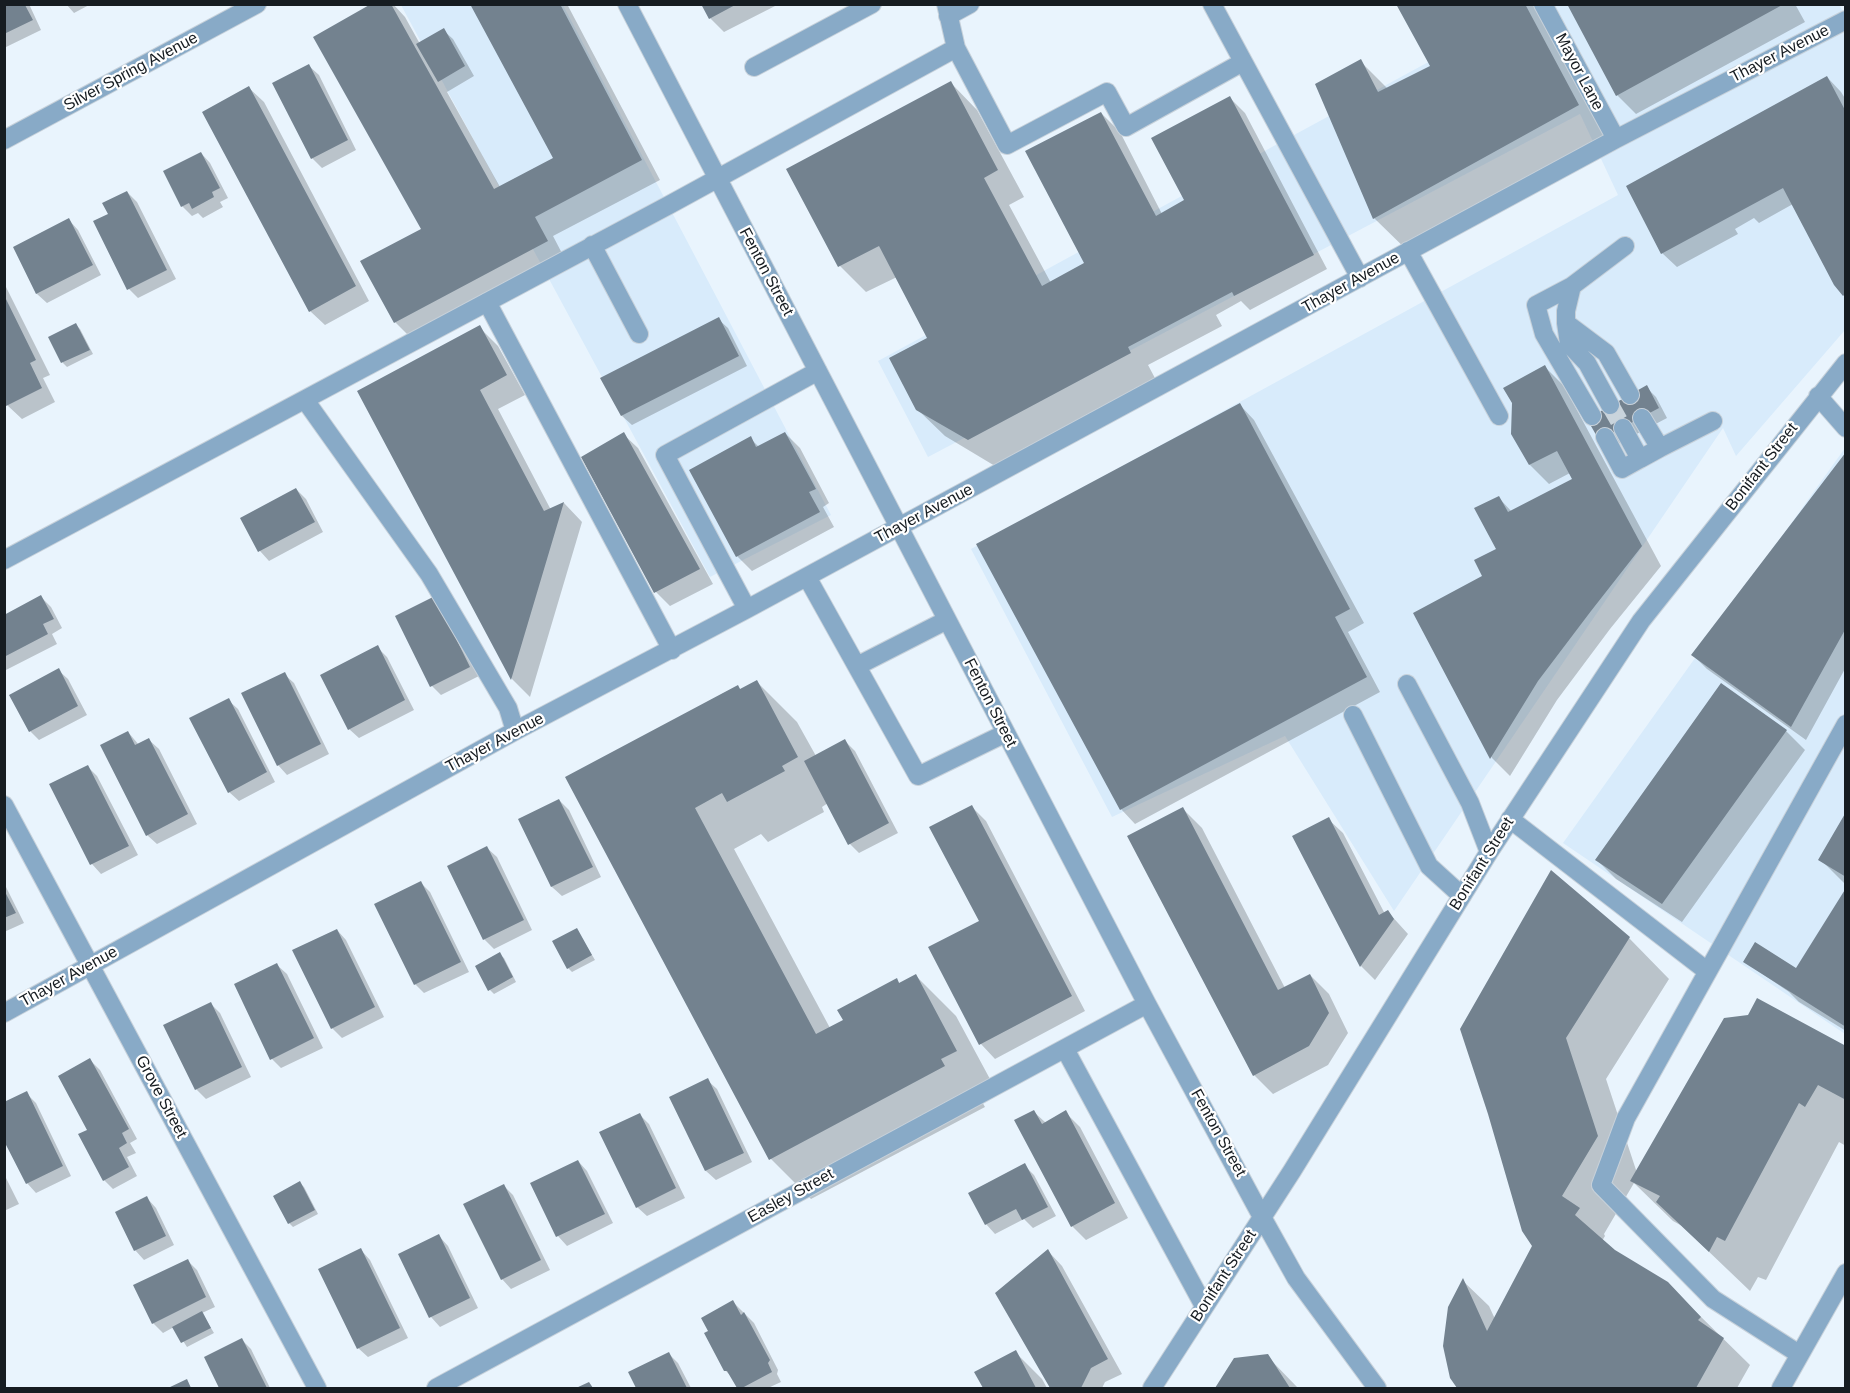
<!DOCTYPE html>
<html>
<head>
<meta charset="utf-8">
<style>
  body { margin:0 }
  #map { position:relative; width:1850px; height:1393px; overflow:hidden; background:#e9f4fd; font-family:Helvetica,sans-serif }
  canvas { display:block }
  .frame { position:absolute; inset:0; border:6px solid #161c21; pointer-events:none }
</style>
</head>
<body>
<div id="map">
<canvas width="1850" height="1393"></canvas>
<div class="frame"></div>
</div>
<script>
const ctx = document.querySelector('canvas').getContext('2d');
ctx.lineJoin = 'round';
function paint(path, color) { ctx.fillStyle = color; ctx.fill(path, 'evenodd'); }
const shape = rows => new Path2D(rows.map(r => 'M' + r).join(''));
function strokePath(path, color, width, dash) { ctx.strokeStyle = color; ctx.lineWidth = width; ctx.lineCap = dash ? 'butt' : 'round'; ctx.setLineDash(dash || []); ctx.stroke(path); }
function write(font, color, halo, rows, align = 'center') {
  ctx.font = font + ' Helvetica,sans-serif'; ctx.lineWidth = 4.5; ctx.setLineDash([]); ctx.textBaseline = 'middle'; ctx.strokeStyle = halo; ctx.fillStyle = color; for (const [text, x, y, turn = 0] of rows) {
    ctx.save(); ctx.translate(x, y); ctx.rotate((+turn || 0) * Math.PI / 180); ctx.textAlign = isNaN(turn) ? turn : align; if (halo) ctx.strokeText(text, 0, 0); ctx.fillText(text, 0, 0); ctx.restore();
  }
}
paint(shape([
  [1839,4,1845,16,1845,330,1736,456,1723,428,1394,911,1285,736,1112,817,971,549,1618,195,1580,114,928,457,878,361,1526,9,1524,5],
  [401,5,563,5,831,515,710,577],
  [1845,448,1845,1034,1563,843]
]), '#d8ebfb');
paint(shape([
  [4,4,29,4,41,30,4,48],
  [66,4,91,4,74,13],
  [374,4,393,4,405,17,420,44,443,30,453,39,474,76,447,92,500,187,555,158,472,4,567,4,660,180,553,236,566,261,414,341,395,322,423,230],
  [703,4,779,4,724,32,710,18],
  [1398,4,1543,4,1618,146,1415,258,1374,218,1360,61,1388,89,1432,67],
  [1795,4,1805,22,1636,114,1617,95,1569,5],
  [309,66,319,75,356,150,322,168,312,158],
  [1827,77,1841,92,1846,100,1846,296,1835,284,1793,204,1759,223,1754,218,1735,229,1738,234,1677,267,1662,253],
  [951,83,977,110,1024,197,1009,205,1051,283,1088,270,1101,113,1120,132,1162,214,1186,201,1230,98,1245,113,1327,269,1250,310,1241,301,1216,315,1222,326,1148,365,1156,380,995,466,945,436,917,409,929,338,897,277,866,292,840,266],
  [249,88,264,102,369,301,325,325,310,311],
  [201,153,210,163,228,198,220,202,223,207,203,218,198,213,192,216,182,206,165,172],
  [127,192,137,202,176,279,138,298,129,289,110,215],
  [69,220,78,230,101,275,47,303,37,294,15,248],
  [4,283,50,375,43,378,55,402,22,419,7,405,4,399],
  [718,319,728,328,747,366,632,425,622,416,602,378],
  [76,325,80,329,93,354,67,367,63,363,50,338],
  [479,327,498,346,525,395,498,409,551,510,564,503,582,522,530,697,512,679,359,392],
  [1545,367,1564,386,1661,566,1610,629,1557,700,1510,776,1492,758,1416,614,1484,577,1498,549,1499,498,1512,512,1574,480,1570,473,1549,484,1530,465,1513,433],
  [1646,387,1656,397,1667,418,1610,448,1601,439],
  [1240,405,1254,420,1364,623,1348,632,1380,692,1135,824,1121,809],
  [785,433,800,448,829,503,823,507,834,527,752,571,737,556,750,438,759,447],
  [623,434,638,448,713,584,670,606,656,592],
  [1846,455,1846,667,1806,740,1707,669,1693,655],
  [296,489,306,499,323,532,269,561,260,551,242,518],
  [41,597,51,607,62,628,52,634,57,644,4,671,4,617],
  [444,608,479,676,441,695,432,686],
  [377,647,387,657,414,710,359,738,349,729],
  [58,670,68,679,87,715,39,740,30,731],
  [284,674,294,683,329,754,287,775,278,765],
  [757,682,797,722,816,756,845,741,855,751,898,833,859,853,850,844,828,803,822,807,824,812,768,842,761,834,734,849,830,1028,845,1021,897,980,900,984,916,976,956,1016,997,1092,981,1100,985,1107,811,1199,771,1159,567,778,737,686,741,690],
  [228,700,238,709,275,782,239,801,229,792],
  [1786,731,1805,750,1682,922,1616,879,1597,860],
  [128,732,139,745,149,740,159,749,197,824,157,844,147,835],
  [88,767,97,776,138,855,101,874,92,864,51,785],
  [559,800,569,810,601,877,562,896,552,887,520,820],
  [972,807,986,821,1085,1011,995,1059,981,1044,930,948,981,921],
  [1183,809,1202,828,1285,988,1310,975,1329,994,1348,1033,1328,1065,1273,1094,1254,1075],
  [1846,815,1846,885,1820,859],
  [1328,819,1343,833,1385,914,1388,912,1408,934,1375,980,1361,966,1294,837],
  [487,848,497,857,532,930,494,949,484,939],
  [4,883,24,923,4,932],
  [421,883,430,892,469,972,424,993,415,984],
  [1846,891,1846,1031,1799,1002,1789,992,1745,962,1796,970],
  [337,930,346,940,384,1017,342,1038,332,1028],
  [577,930,595,960,572,972,568,968],
  [1629,938,1669,979,1606,1079,1637,1173,1846,1048,1846,1146,1839,1142,1766,1280,1758,1277,1750,1291,1682,1226,1673,1221,1634,1183,1604,1234,1605,1236,1602,1241,1695,1311,1750,1365,1737,1388,1459,1388,1452,1377,1463,1281,1489,1306,1495,1319,1533,1246,1490,1114],
  [499,954,504,958,516,982,494,994,490,990],
  [277,965,287,974,323,1048,281,1068,272,1059],
  [210,1003,220,1013,251,1077,206,1099,196,1089],
  [90,1060,100,1070,137,1139,130,1143,136,1153,127,1157,137,1176,113,1189,104,1180,89,1130],
  [707,1080,717,1089,752,1162,716,1180,706,1171,671,1098],
  [26,1093,36,1103,71,1176,36,1193,27,1183],
  [1034,1112,1046,1123,1065,1112,1080,1127,1128,1218,1086,1240,1072,1226],
  [639,1114,649,1124,685,1198,647,1216,637,1207],
  [578,1161,587,1171,613,1223,567,1246,558,1236],
  [1024,1165,1034,1175,1056,1216,1033,1228,1024,1219,995,1234,986,1224],
  [4,1174,19,1204,4,1211],
  [300,1183,304,1187,318,1214,293,1227,289,1223],
  [504,1186,513,1195,550,1270,511,1289,502,1279],
  [147,1198,156,1208,174,1245,144,1260,135,1250],
  [439,1236,448,1246,478,1308,440,1327,431,1317],
  [361,1250,370,1260,408,1338,368,1357,358,1348],
  [1048,1251,1062,1266,1122,1374,1105,1382,1102,1388,1052,1388,997,1294],
  [187,1260,197,1270,215,1307,202,1313,214,1333,187,1347,174,1327,163,1333,153,1323],
  [733,1302,754,1323,778,1370,777,1374,781,1382,768,1388,738,1388,732,1377,725,1370],
  [242,1340,251,1349,270,1388,221,1388,206,1357],
  [1015,1352,1042,1379,1047,1388,984,1388,976,1372],
  [669,1354,678,1363,691,1388,637,1388,630,1373],
  [1267,1356,1298,1388,1217,1388,1235,1359]
]), '#0003');
paint(shape([
  [371,4,391,4,494,189,553,158,470,4,560,4,642,160,535,217,548,241,394,323,360,261,421,229,313,37],
  [701,4,737,4,709,19],
  [1396,4,1525,4,1579,105,1373,219,1315,84,1361,59,1378,92,1430,66],
  [1567,4,1784,4,1616,96],
  [4,5,25,5,33,20,4,34],
  [444,28,465,66,438,82,416,44],
  [309,64,348,140,311,159,272,83],
  [1827,76,1846,112,1846,293,1843,296,1834,285,1783,188,1661,254,1626,186],
  [951,81,998,170,984,178,1042,286,1084,263,1025,151,1101,112,1156,216,1184,200,1151,138,1230,96,1314,255,1234,296,1232,292,1128,347,1131,353,968,440,916,410,889,358,927,338,879,246,838,267,786,169],
  [249,86,356,286,309,312,202,112],
  [201,152,220,188,212,192,214,197,192,209,189,203,181,207,163,171],
  [127,191,167,270,127,290,93,221,108,214,102,203],
  [69,218,93,265,36,294,13,247],
  [4,295,36,360,30,363,42,388,6,406,4,402],
  [719,317,739,356,621,416,600,378],
  [76,323,90,350,61,363,48,337],
  [480,325,507,375,480,390,544,511,564,502,511,680,357,391],
  [1545,365,1642,546,1591,611,1538,681,1490,759,1413,613,1482,576,1474,560,1496,549,1474,508,1499,496,1508,512,1572,479,1557,451,1529,465,1511,434,1512,403,1503,388],
  [1647,385,1659,408,1599,440,1587,419],
  [1240,403,1350,609,1335,617,1367,677,1120,810,976,544],
  [624,432,700,569,654,593,581,457],
  [785,432,816,489,809,492,820,512,736,557,689,470,751,436,756,447],
  [1846,452,1846,628,1791,727,1691,655],
  [296,488,315,522,258,552,240,518],
  [41,595,54,619,43,624,48,634,4,657,4,615],
  [435,596,470,667,430,687,395,616],
  [378,645,405,700,348,730,320,675],
  [59,668,78,706,29,732,9,695],
  [285,672,321,744,277,766,241,693],
  [757,680,798,757,782,766,785,771,727,802,722,793,695,808,816,1034,843,1020,837,1010,897,978,899,983,916,974,957,1051,941,1059,945,1066,769,1160,565,777,738,685,740,689],
  [1721,683,1787,730,1662,904,1595,860],
  [229,698,267,772,228,793,189,718],
  [128,731,135,745,149,738,188,814,146,836,100,745],
  [845,739,889,823,848,845,804,761],
  [88,765,129,846,90,865,49,784],
  [559,799,593,867,551,887,518,819],
  [972,805,1072,996,979,1045,928,947,979,921,929,827],
  [1183,807,1278,990,1310,974,1329,1013,1309,1046,1253,1076,1127,836],
  [1846,812,1846,877,1818,860],
  [1329,817,1379,915,1388,910,1394,919,1360,967,1292,836],
  [487,846,524,920,483,940,447,866],
  [1551,870,1630,937,1566,1038,1598,1136,1562,1196,1580,1208,1575,1215,1615,1250,1668,1282,1701,1317,1698,1320,1724,1338,1696,1388,1457,1388,1450,1378,1443,1346,1448,1307,1463,1278,1487,1331,1532,1246,1522,1231,1488,1114,1460,1029],
  [421,881,461,962,414,985,374,904],
  [1846,888,1846,1027,1743,962,1755,942,1796,968],
  [4,890,16,913,4,918],
  [577,928,592,955,567,969,552,941],
  [337,929,375,1007,331,1029,292,950],
  [500,952,513,977,488,991,475,966],
  [277,963,314,1038,270,1060,234,984],
  [1757,998,1846,1046,1846,1100,1818,1085,1805,1107,1799,1103,1725,1241,1717,1237,1709,1252,1656,1202,1660,1196,1630,1181,1724,1018,1748,1015],
  [211,1002,242,1067,195,1090,163,1025],
  [90,1058,129,1129,122,1133,127,1143,119,1148,129,1167,103,1181,78,1134,87,1130,58,1076],
  [708,1078,744,1153,705,1171,669,1097],
  [27,1091,63,1166,26,1184,4,1141,4,1102],
  [1034,1110,1042,1124,1066,1110,1115,1203,1071,1227,1014,1120],
  [640,1113,676,1188,636,1208,599,1132],
  [578,1160,605,1214,556,1237,530,1183],
  [1025,1163,1048,1207,1022,1220,1016,1209,985,1225,968,1193],
  [300,1181,315,1210,288,1224,273,1196],
  [504,1184,541,1260,501,1280,463,1204],
  [147,1196,166,1236,134,1251,115,1212],
  [439,1234,470,1298,429,1318,398,1254],
  [361,1248,400,1328,357,1349,318,1269],
  [1048,1249,1108,1359,1091,1368,1081,1388,1050,1388,995,1293],
  [188,1259,206,1297,152,1324,133,1285],
  [733,1300,741,1315,744,1312,770,1360,768,1363,772,1372,742,1388,737,1388,727,1371,724,1371,704,1333,708,1331,701,1318],
  [202,1311,211,1328,181,1343,172,1327],
  [242,1338,267,1388,219,1388,204,1357],
  [1016,1350,1036,1388,983,1388,974,1372],
  [669,1352,687,1388,636,1388,628,1372],
  [1268,1354,1290,1388,1215,1388,1234,1358],
  [187,1379,191,1388,168,1388],
  [589,1382,593,1388,576,1388]
]), '#73828f');
strokePath(shape([
  [1610,405,1623,428]
]), '#c9d4dc', 18, [18, 9]);
const minor = shape([
  [627,4,1147,1004,1262,1217,1296,1278,1377,1388],
  [946,4,956,48,1007,145,1107,92,1126,127,1243,62],
  [1212,4,1360,278],
  [1543,4,1616,139],
  [948,16,970,4],
  [754,67,872,4],
  [4,140,257,4],
  [592,245,639,334],
  [1408,251,1499,416],
  [1572,286,1566,311,1566,323,1606,353,1630,395],
  [487,302,672,650],
  [1566,323,1569,344,1587,363,1610,405],
  [1818,396,1846,428],
  [305,400,429,574,508,708,515,731],
  [1592,416,1544,334,1536,305,1572,286,1625,246],
  [1642,418,1660,448,1713,421],
  [1623,428,1640,459,1660,448],
  [1605,437,1622,469,1640,459],
  [4,560,669,205,956,48],
  [807,577,918,776,1006,733],
  [747,609,665,455,818,371],
  [857,666,947,620],
  [1407,684,1470,803,1489,852],
  [1353,715,1429,866,1462,896],
  [4,805,317,1388],
  [1510,819,1707,971],
  [4,1013,515,731,747,609,1616,139,1846,20],
  [1065,1049,1204,1306],
  [1799,1354,1713,1299,1601,1185,1626,1118,1846,724],
  [436,1388,1147,1004],
  [1152,1388,1292,1171,1489,852,1641,621,1846,363],
  [1781,1388,1846,1273]
]);
strokePath(minor, '#c7d1da', 20);
strokePath(minor, '#88aac7', 18);
write('16px', '#161c21', '#fff', [
  ["Thayer Avenue",1780,54,-27],
  ["Silver Spring Avenue",131,72,-28],
  ["Mayor Lane",1579,72,62],
  ["Fenton Street",766,272,62],
  ["Thayer Avenue",1351,283,-29],
  ["Bonifant Street",1762,467,-52],
  ["Thayer Avenue",924,514,-28],
  ["Fenton Street",990,703,63],
  ["Thayer Avenue",495,743,-28],
  ["Bonifant Street",1482,864,-58],
  ["Thayer Avenue",69,977,-29],
  ["Grove Street",161,1097,62],
  ["Fenton Street",1218,1133,61],
  ["Easley Street",791,1196,-29],
  ["Bonifant Street",1224,1276,-57]
]);
</script>
</body>
</html>
